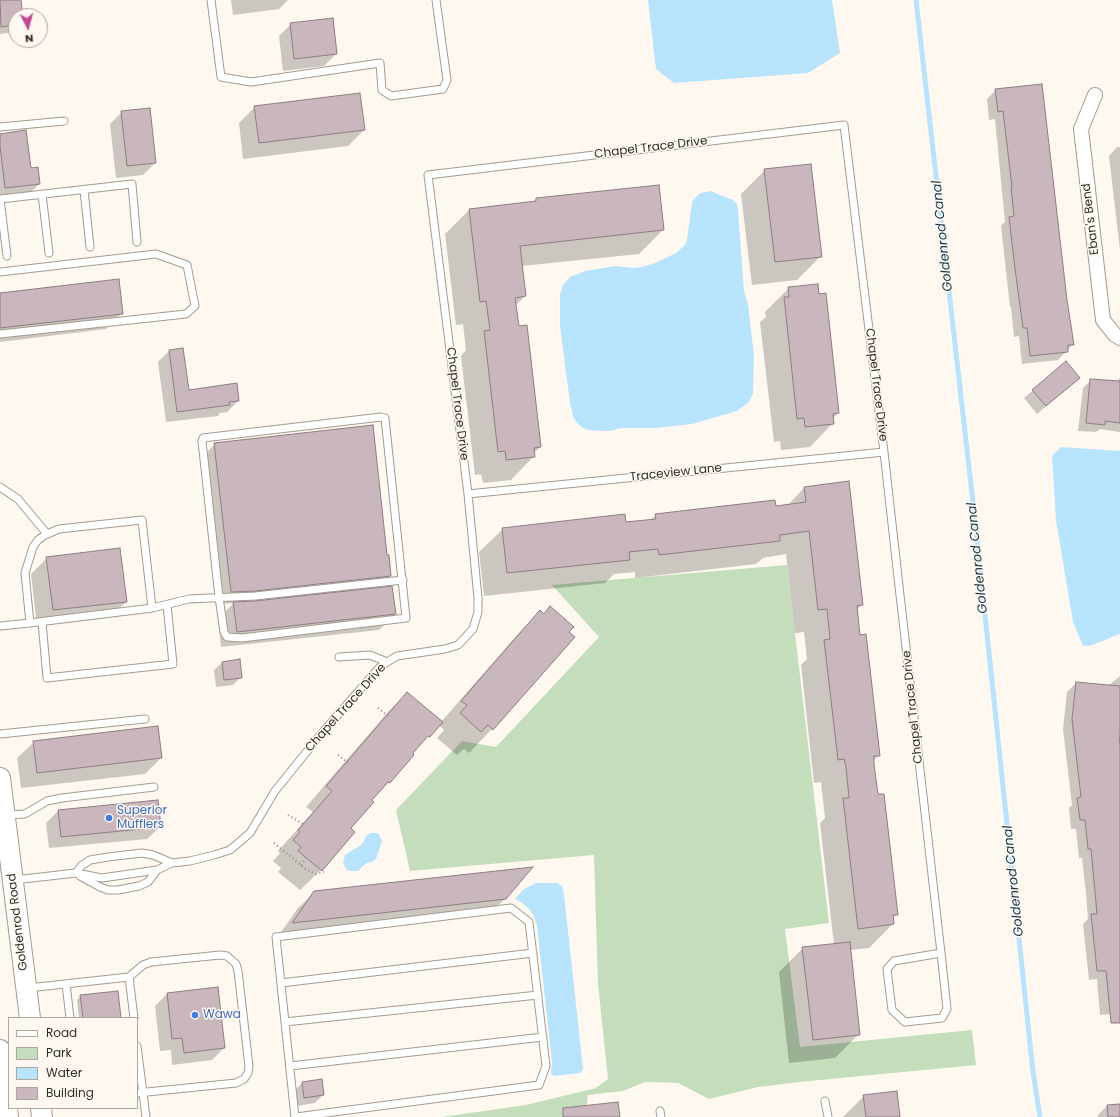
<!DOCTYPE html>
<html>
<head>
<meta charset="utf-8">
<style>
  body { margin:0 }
  #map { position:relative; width:1120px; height:1117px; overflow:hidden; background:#fef8f0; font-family:Poppins,sans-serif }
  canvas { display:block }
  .legend { position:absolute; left:8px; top:1017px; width:130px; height:92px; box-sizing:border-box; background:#fef8f0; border:1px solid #aca7a0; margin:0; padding:5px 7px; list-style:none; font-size:12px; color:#312d28 }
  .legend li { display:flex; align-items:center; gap:8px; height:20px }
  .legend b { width:20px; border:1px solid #aca7a0 }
  .north { position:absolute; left:8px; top:8px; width:40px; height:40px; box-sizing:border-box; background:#fef8f0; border:1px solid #aca7a0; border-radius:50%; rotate:174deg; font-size:11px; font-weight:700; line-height:16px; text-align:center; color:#312d28 }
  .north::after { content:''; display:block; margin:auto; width:14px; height:18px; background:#c44898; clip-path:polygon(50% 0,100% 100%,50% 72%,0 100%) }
</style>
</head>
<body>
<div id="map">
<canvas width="1120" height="1117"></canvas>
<ul class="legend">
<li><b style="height:5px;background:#fff"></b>Road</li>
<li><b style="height:11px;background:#c4ddbb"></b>Park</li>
<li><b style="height:11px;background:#b7e4fc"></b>Water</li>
<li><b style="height:11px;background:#c9b7bd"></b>Building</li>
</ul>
<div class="north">N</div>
</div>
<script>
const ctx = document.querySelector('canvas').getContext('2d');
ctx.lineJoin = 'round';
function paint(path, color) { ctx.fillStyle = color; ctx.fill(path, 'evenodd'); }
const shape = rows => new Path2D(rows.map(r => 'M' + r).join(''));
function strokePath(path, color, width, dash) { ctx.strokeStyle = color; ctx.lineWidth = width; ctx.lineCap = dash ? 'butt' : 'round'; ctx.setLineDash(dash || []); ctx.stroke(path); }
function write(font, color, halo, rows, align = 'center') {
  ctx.font = font + ' Poppins,sans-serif'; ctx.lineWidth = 3; ctx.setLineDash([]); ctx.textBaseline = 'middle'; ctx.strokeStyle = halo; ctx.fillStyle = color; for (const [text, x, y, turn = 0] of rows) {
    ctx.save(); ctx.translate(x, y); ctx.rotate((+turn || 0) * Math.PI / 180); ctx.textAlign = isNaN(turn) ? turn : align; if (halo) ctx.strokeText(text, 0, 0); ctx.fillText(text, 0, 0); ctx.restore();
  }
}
paint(shape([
  [787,565,829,923,785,929,800,1047,972,1030,976,1065,799,1082,758,1087,709,1099,678,1083,645,1082,623,1091,588,1095,585,1117,442,1117,526,1105,596,1088,608,1079,598,984,594,855,410,871,396,810,462,741,496,747,599,637,552,585]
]), '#c4ddbb');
paint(shape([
  [648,0,832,0,840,53,808,73,674,83,656,69],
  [710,191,733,200,737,204,738,210,744,291,748,304,754,356,753,393,749,402,737,411,692,424,655,428,621,428,610,431,587,430,580,426,574,419,570,403,560,326,560,295,563,285,570,277,585,271,615,266,634,268,642,267,655,263,676,253,685,245,687,240,692,202,698,195,701,193],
  [1061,447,1120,451,1120,634,1092,645,1083,646,1073,622,1056,520,1052,456],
  [371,833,377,833,379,834,382,841,376,859,372,862,366,863,358,871,350,871,347,870,343,863,345,855,358,847,363,843,366,836],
  [536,883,557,883,562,886,564,894,583,1069,580,1073,572,1074,554,1076,551,1074,552,1062,537,926,534,916,528,908,521,902,515,899,524,889]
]), '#b7e4fc');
paint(shape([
  [0,0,20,0,22,16,16,16,15,32,0,34],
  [231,0,288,0,279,9,233,15],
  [291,24,336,54,324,66,283,71,279,36],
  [1041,85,1066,300,1073,344,1058,360,1022,364,1019,336,1014,337,1011,307,1010,307,1001,226,1005,222,995,119,989,120,987,99,996,90],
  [255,107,364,130,348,146,243,159,239,123],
  [122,112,155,163,143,175,116,178,110,124],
  [0,135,30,169,39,184,27,196,0,199],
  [1117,147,1120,147,1120,250,1109,156],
  [765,170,821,256,797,280,752,285,741,194],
  [536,199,663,230,639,254,522,266,525,296,515,306,540,447,534,453,534,456,511,480,483,483,481,474,475,475,461,356,466,350,463,324,456,325,445,234,469,210,533,202],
  [789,288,838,413,833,418,833,423,810,447,781,450,780,441,774,442,760,322,766,317,765,312],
  [0,294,122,313,106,329,0,342],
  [182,349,188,391,238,401,227,412,220,413,218,416,166,422,158,362,169,351],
  [1066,362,1071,385,1037,414,1024,398],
  [1120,378,1120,432,1100,429,1096,432,1078,431,1083,388,1091,380,1116,382],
  [215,444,386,556,390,576,377,589,395,614,379,630,221,647,218,619,234,603,219,604,203,456],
  [804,488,862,604,856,611,879,755,873,761,877,795,897,914,892,919,893,924,869,948,850,950,859,1034,835,1058,789,1063,779,972,803,948,834,945,820,823,825,818,821,782,814,783,801,665,807,659,804,632,795,633,786,554,763,558,756,564,635,578,635,572,614,574,605,583,484,596,479,552,503,529,625,523,649,521,656,515,787,506],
  [47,558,126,602,109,618,37,626,31,574],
  [540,612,573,637,492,729,469,753,464,749,457,755,437,738,444,730,439,725,412,753,389,782,371,801,349,828,321,870,300,890,278,872,281,868,273,861,280,853,278,851,313,812,306,807,387,713,407,693,441,722,517,635],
  [222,663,241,677,233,685,216,687,214,670],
  [1120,676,1120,726,1117,727,1120,751,1120,1013,1100,1015,1097,979,1089,980,1083,924,1088,919,1086,894,1082,858,1079,858,1076,829,1071,829,1069,808,1072,805,1063,729,1067,692,1076,683,1108,686],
  [34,742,161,758,145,774,21,788,17,758],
  [58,811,160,827,147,839,49,848,46,823],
  [315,892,506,898,489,914,277,938,298,908],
  [167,994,224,1048,212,1060,172,1065,171,1050,160,1051,155,1006],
  [81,996,120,1018,79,1018,77,1000],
  [321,1080,323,1095,315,1103,296,1106,294,1091,302,1083],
  [864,1096,899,1117,843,1117],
  [1120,1105,1120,1117,1098,1117,1098,1115,1107,1106]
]), '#0003');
strokePath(shape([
  [916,0,976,529,1033,1072,1040,1117]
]), '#b7e4fc', 5);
const building = shape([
  [0,0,21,0,23,16,16,16,16,25,1,27,0,0],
  [333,18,337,54,294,59,290,23,333,18],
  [1042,84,1067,300,1074,345,1068,345,1068,352,1030,356,1027,328,1023,328,1015,269,1009,217,1014,216,1011,187,1012,187,1003,111,998,112,995,89,1042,84],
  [360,93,365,130,259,143,254,106,360,93],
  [150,108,156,163,127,166,121,111,150,108],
  [26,130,31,168,38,167,40,184,5,188,0,146,0,134,26,130],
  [811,164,822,257,775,262,764,169,811,164],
  [659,185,664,230,520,246,526,296,515,298,519,326,527,325,541,447,534,448,535,457,506,460,505,451,498,452,484,331,490,330,486,301,480,302,469,209,536,201,536,198,659,185],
  [119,279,123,314,0,328,0,293,119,279],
  [818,284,819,294,826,293,839,413,833,414,834,424,805,427,804,418,797,419,784,297,789,297,788,287,818,284],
  [183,348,189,390,237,383,239,401,229,402,230,405,177,412,169,350,183,348],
  [1066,361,1080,378,1046,406,1032,390,1066,361],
  [1090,379,1120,381,1120,423,1105,421,1105,425,1086,423,1090,379],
  [373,425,387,555,389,555,391,576,255,591,231,592,214,443,373,425],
  [849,481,863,605,857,606,860,635,866,634,880,756,874,756,874,764,878,794,884,794,898,915,893,915,894,924,858,929,843,798,849,798,846,767,844,759,838,760,824,640,830,639,827,609,818,610,809,531,780,535,780,541,659,555,658,549,629,552,630,560,507,573,502,528,625,514,626,522,656,519,655,514,775,500,776,506,806,502,804,487,849,481],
  [120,548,127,602,53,610,46,557,120,548],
  [392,586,396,614,237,632,233,602,255,601,392,586],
  [550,606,574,627,569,632,575,637,493,730,488,725,481,732,460,713,467,705,461,701,540,610,544,614,550,606],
  [240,659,242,678,224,680,222,662,240,659],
  [1076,682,1120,686,1120,732,1119,733,1120,746,1120,1023,1111,1023,1106,971,1097,971,1091,914,1097,914,1091,849,1088,849,1085,820,1080,820,1077,798,1081,797,1072,719,1076,682],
  [407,692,443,722,430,737,428,736,413,753,414,755,390,783,388,782,372,800,374,802,351,828,355,832,322,871,298,851,301,847,293,840,300,832,298,830,332,791,326,786,407,692],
  [158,726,162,758,37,773,33,741,158,726],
  [158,800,161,827,61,837,58,810,158,800],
  [533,867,506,899,292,923,314,891,533,867],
  [850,942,860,1035,813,1040,802,947,850,942],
  [218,987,225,1048,184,1053,182,1038,172,1039,167,993,218,987],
  [118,991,121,1018,83,1018,80,995,118,991],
  [322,1079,324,1095,304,1098,302,1082,322,1079],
  [897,1091,900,1117,866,1117,863,1095,897,1091],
  [618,1102,620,1117,563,1117,563,1108,618,1102],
  [1120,1104,1120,1117,1108,1117,1107,1105,1120,1104]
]);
paint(building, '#c9b7bd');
strokePath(building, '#8d7d82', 1);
const service = shape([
  [211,0,221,77,251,82,380,63,382,90,391,96,443,89,447,80,436,0],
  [0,127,64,121],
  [84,190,90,247],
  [42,194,49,253],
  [0,199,132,184,137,242],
  [0,199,7,256],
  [0,272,156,254,187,265,195,306,186,314,0,334],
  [381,417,385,418,406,618,242,638,227,637,224,632,219,597,202,441,203,438,381,417],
  [0,487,18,499,47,534],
  [468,494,884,452],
  [42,622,47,678,173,664,167,605],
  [30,623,25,573,33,547,38,540,45,535,59,529,142,520,152,608],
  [0,626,30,623,152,608,189,599,255,596,403,580],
  [339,657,370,655,387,662],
  [0,734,145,719],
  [7,815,25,814,47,801,62,798,154,787],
  [76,873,81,866,90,860,108,857,142,853,153,855,172,863],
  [80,876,100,887,108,890,118,890,139,886,148,882,157,870],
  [14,878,23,879,76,873,102,878,157,870,172,863,190,861,214,855,230,850,250,833,275,791,321,734,379,668,387,662,397,656,445,649,458,645,473,629,478,612,478,598,468,494,428,175,844,125,884,452,900,595,925,813,941,953,947,1009,942,1018,905,1022,892,1010,887,969,894,961,941,953],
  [281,983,533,953],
  [66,984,70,1018],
  [28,988,129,977],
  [134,1018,129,977,143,965,151,962,220,955,227,956,236,964,238,971,249,1066,248,1073,244,1079,236,1083,137,1093],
  [285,1022,538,995],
  [137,1046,146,1117],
  [290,1066,543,1037],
  [825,1101,828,1117],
  [660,1111,661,1117],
  [295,1117,276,937,511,908,529,922,546,1066,539,1085,296,1117]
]);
const minor = shape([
  [1095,95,1081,129,1103,320,1115,335,1120,338]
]);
const secondary = shape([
  [0,778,30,1018],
  [0,1050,8,1117],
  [41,1108,42,1117]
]);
strokePath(service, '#a49b8e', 9);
strokePath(minor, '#a49b8e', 16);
strokePath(secondary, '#a49b8e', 22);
strokePath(shape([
  [378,708,388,716],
  [338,755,348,763],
  [288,815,303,824],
  [274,843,307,870,316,874,324,872],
  [301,865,306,858]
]), '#99948d', 2.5, [1, 3]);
strokePath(service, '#fff', 7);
strokePath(minor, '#fff', 14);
strokePath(secondary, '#fff', 20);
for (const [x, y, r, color] of [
  [109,818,4,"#3f7fe0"],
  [195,1015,4,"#3f7fe0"]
]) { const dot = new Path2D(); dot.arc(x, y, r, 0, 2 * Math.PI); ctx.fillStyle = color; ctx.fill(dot); strokePath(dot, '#fef8f0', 1.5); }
write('12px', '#312d28', '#fef8f0', [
  ["Chapel Trace Drive",651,148,-7],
  ["Eban's Bend",1091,219,-97],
  ["Chapel Trace Drive",876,385,83],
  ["Chapel Trace Drive",457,404,83],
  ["Traceview Lane",676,473,-6],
  ["Chapel Trace Drive",913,707,-96],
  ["Chapel Trace Drive",346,708,-48],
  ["Goldenrod Road",18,922,-97]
]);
write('12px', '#366cbe', '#fef8f0', [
  ["Superior",117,811],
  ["Mufflers",117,825],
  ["Wawa",203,1015]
], 'left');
write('italic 13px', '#113749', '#fef8f0', [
  ["Goldenrod Canal",943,236,-96],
  ["Goldenrod Canal",978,558,-96],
  ["Goldenrod Canal",1014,881,-96]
]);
</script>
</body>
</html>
